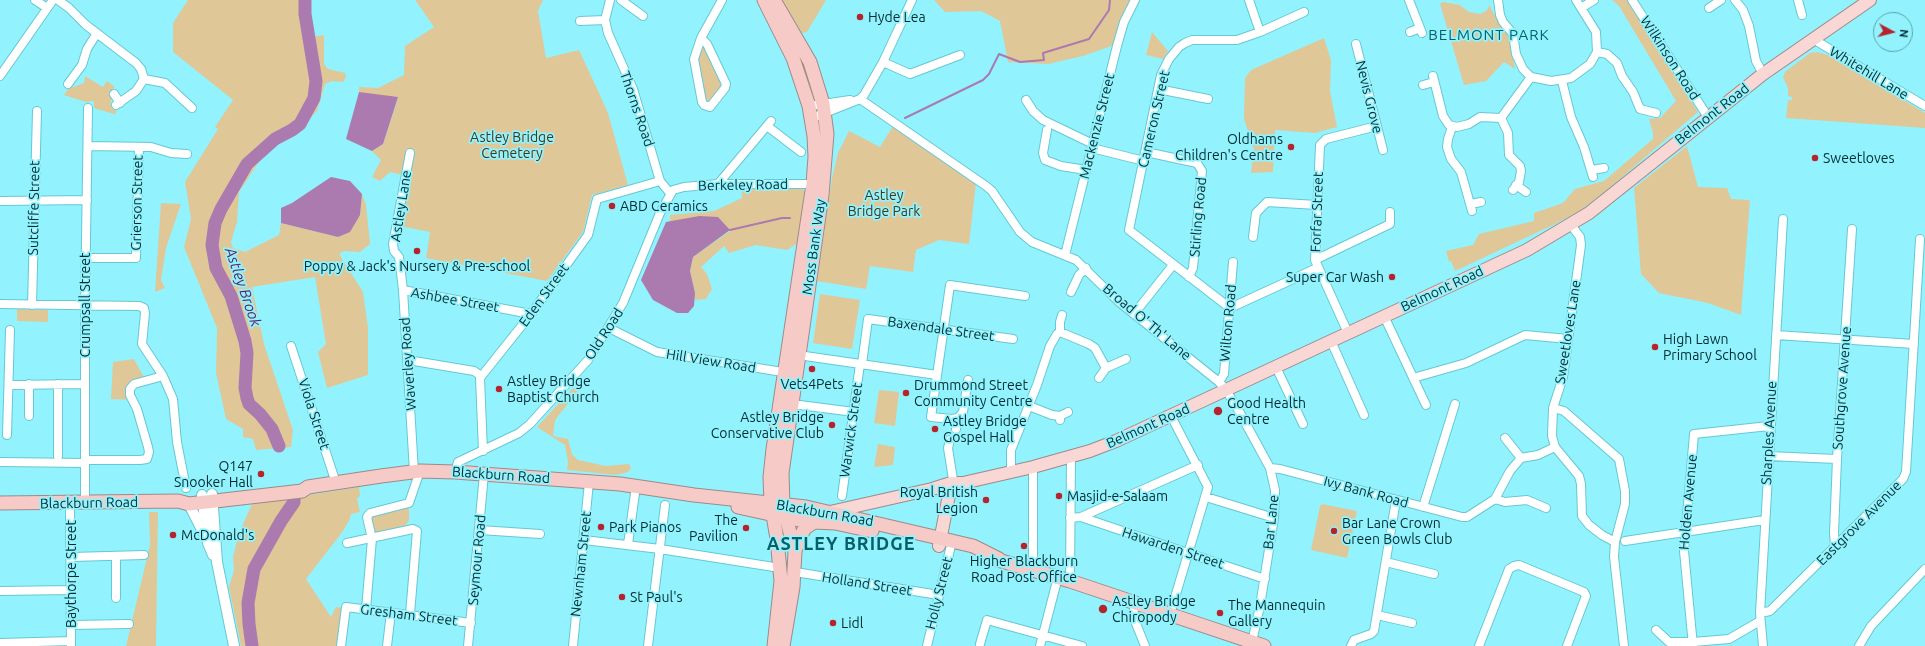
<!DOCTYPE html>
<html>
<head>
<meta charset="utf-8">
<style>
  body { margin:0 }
  #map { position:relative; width:1925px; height:646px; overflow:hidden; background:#92f3fe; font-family:Ubuntu,sans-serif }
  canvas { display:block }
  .north { position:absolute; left:1873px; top:12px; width:40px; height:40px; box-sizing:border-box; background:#92f3fe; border:1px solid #58a4ac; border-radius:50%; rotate:97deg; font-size:11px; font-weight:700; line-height:16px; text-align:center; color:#002d31 }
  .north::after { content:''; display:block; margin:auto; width:14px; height:18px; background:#b5242c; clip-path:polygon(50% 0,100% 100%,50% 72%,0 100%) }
</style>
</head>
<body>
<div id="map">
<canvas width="1925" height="646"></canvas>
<div class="north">N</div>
</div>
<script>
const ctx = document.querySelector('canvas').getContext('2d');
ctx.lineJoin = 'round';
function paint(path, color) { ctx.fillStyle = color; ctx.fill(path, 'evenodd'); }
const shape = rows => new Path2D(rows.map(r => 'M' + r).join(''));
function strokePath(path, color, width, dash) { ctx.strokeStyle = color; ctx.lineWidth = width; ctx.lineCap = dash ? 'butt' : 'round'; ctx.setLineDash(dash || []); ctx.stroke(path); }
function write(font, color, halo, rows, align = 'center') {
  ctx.font = font + ' Ubuntu,sans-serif'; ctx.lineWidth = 3.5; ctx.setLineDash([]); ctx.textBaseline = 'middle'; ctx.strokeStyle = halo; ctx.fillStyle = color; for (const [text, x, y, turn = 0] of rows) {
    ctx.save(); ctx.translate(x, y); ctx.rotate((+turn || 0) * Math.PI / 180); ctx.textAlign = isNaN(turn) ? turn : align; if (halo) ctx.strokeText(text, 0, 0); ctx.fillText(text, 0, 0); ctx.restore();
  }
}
paint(shape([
  [188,0,308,0,307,2,312,37,324,35,324,64,328,69,345,73,346,77,343,82,332,81,325,84,317,111,297,132,266,151,239,192,237,222,231,242,233,248,245,252,279,235,281,223,338,237,360,215,362,194,366,205,370,244,360,252,344,251,339,254,363,292,368,328,368,375,327,388,318,352,326,344,315,277,252,287,264,344,293,430,291,447,256,450,253,439,243,437,243,429,226,419,216,373,217,328,184,247,191,219,185,182,218,129,215,127,233,100,173,52,173,23],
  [415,0,543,0,538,11,546,58,579,50,599,93,608,113,628,185,592,195,583,232,547,281,426,258,430,232,400,226,410,177,390,172,380,181,372,177,381,160,372,151,383,144,398,98,359,92,359,87,378,88,404,75,405,46,434,27],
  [782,0,826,0,807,32,802,33],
  [934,0,1130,0,1114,45,1083,56,1048,64,1008,62,1000,21,981,11,945,12],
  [1612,0,1627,0,1698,112,1609,188,1581,210,1555,224,1455,271,1451,261,1449,262,1446,251,1473,245,1479,234,1534,221,1534,213,1563,203,1575,189,1604,181,1653,139,1653,133,1649,119,1660,118,1676,101,1619,6],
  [1443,2,1460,5,1469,12,1480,14,1486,11,1490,5,1492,11,1508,35,1515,69,1504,62,1486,81,1464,85,1440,4],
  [1152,32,1168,51,1163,59,1146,55],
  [1324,38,1331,60,1330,91,1337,127,1315,133,1275,130,1273,172,1251,173,1254,150,1244,119,1245,78,1251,70],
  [704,47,723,79,722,88,709,103,706,103,697,58,701,48],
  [1817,52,1829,55,1925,113,1925,128,1786,118,1788,100,1792,100,1792,97,1788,96,1788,88,1783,77,1785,72,1810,53],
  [85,76,103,87,107,81,115,87,110,91,109,94,111,98,111,108,117,111,116,113,114,114,94,108,94,101,86,102,64,95,68,89,84,83],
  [893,126,976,183,969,244,939,240,916,250,913,272,870,266,866,289,817,281,832,178,838,153,849,131,880,147],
  [1687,146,1698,187,1727,188,1731,199,1750,200,1741,315,1708,303,1659,293,1641,274,1634,188],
  [741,186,803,189,805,193,798,243,787,250,756,245,729,253,724,246,701,267,707,274,712,289,706,299,695,300,695,293,690,271,693,257,730,231,699,216,670,222,670,215,714,211,742,198],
  [161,203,181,204,166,248,161,280,165,288,155,292],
  [820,294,860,300,852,349,813,343],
  [17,309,48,310,48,322,17,321],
  [134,359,146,381,134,384,133,400,111,399,113,362],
  [573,388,578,391,555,420,553,436,568,439,572,454,578,460,606,466,629,464,631,468,628,472,616,475,567,470,568,461,565,445,537,427],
  [879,390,899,392,895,426,874,423],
  [878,444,895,447,893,465,874,467],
  [359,487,360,496,357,499,360,512,351,514,350,519,343,531,306,579,331,617,336,607,349,609,344,646,241,646,229,587,234,570,233,557,239,533,252,504],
  [1322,504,1357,511,1347,558,1311,550,1320,506],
  [409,505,409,520,406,525,374,534,370,519,375,515],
  [149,512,158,512,156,646,126,646,150,545]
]), '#dfc798');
paint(shape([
  [359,92,398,97,383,144,372,151,346,139],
  [331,177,350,181,362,194,360,215,350,232,338,237,281,223,281,208,292,203],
  [699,216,718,217,730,230,693,257,690,271,695,293,694,306,688,313,677,313,653,300,641,280,666,222]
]), '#ab7aae');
strokePath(shape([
  [905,118,983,80,989,74,999,54,1020,62,1044,60,1043,53,1089,39,1109,10,1110,0],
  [730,230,782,218,790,218]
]), '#ab7aae', 2);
strokePath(shape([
  [279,446,272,429,260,414,249,404,247,398,245,388,247,353,245,341,231,296,216,268,212,245,215,223,221,209,247,164,275,139,292,130,300,124,314,98,316,81,305,14,305,0],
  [252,646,249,624,248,603,254,569,281,521,294,502,294,498]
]), '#ab7aae', 13);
const minor = shape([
  [35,0,47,8],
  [58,0,69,8,86,25,136,63,141,69,144,79,165,83,192,108],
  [610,0,605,20,608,33,633,89,660,181,670,193],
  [621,0,643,16],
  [1249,0,1260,32],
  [1409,0,1422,33],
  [1498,0,1500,15,1503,22,1513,34,1516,54,1523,69,1531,77,1551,81,1571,78,1590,64,1597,52,1596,32,1576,0],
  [1632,0,1708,117],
  [1735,0,1743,10,1749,26,1756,61,1763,74],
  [1798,0,1802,15],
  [1581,8,1594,0],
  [1709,8,1721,0],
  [580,21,605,20],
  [1410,32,1420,28],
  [701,38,707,44,726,84,725,88,710,107,704,105,702,102,694,59,701,38,722,0],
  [1813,39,1925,106],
  [1356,44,1383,150],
  [1597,52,1607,54,1617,63,1622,76,1633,92,1640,109,1656,113],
  [883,62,910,74,960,55],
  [0,76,53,0],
  [1433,76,1443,116,1449,125,1457,127,1469,124,1480,117,1501,118,1531,77],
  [1562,81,1571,117,1584,147,1593,177],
  [68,84,82,65,87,49,97,33],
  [1423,85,1434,82],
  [1158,89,1208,99],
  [114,94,120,103],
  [860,99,986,186,992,191,1020,232,1032,242,1076,260,1119,302,1219,382,1226,390,1240,413,1270,468,1275,490,1274,518,1260,606,1252,642],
  [1026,100,1033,111,1043,120,1093,144],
  [116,105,136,91,144,79],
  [809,106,850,100],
  [812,118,860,99,864,95,883,62,912,0],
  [1501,118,1508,133,1509,155,1520,166,1521,171,1519,182,1513,190],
  [767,126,801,152],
  [1452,127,1448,139,1447,147,1451,159,1461,172,1472,211],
  [1047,130,1043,153,1045,160,1061,166,1086,170],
  [88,146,151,147,171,153,187,154],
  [1092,148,1144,161],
  [1146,152,1197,163,1202,171,1193,268,1189,277],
  [410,153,393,244,394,251,399,257,403,290,414,472],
  [1592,170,1604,168],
  [718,184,771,121],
  [1516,185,1526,192],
  [0,201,87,200],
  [1470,204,1481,202],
  [1571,225,1580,237,1581,245,1563,377,1553,408,1552,436,1555,447,1579,476,1581,484,1582,516,1589,525,1602,535,1615,542],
  [1253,237,1256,213,1267,202,1317,205],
  [1065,255,1117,46,1124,22,1135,0],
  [86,258,136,258,139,147],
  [1315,260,1390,224,1390,212],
  [403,290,531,314],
  [1071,292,1079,275,1086,268],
  [0,304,139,306,144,308,145,313,142,344,163,376,173,399,177,442,186,488],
  [32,305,37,111],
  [1230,308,1129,230,1161,75,1169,59,1179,47,1185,43,1192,40,1237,40,1260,32,1304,12],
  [1230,308,1317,268],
  [1134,314,1173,265],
  [1384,316,1426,405],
  [609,328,657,352,789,373],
  [1060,332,1089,344,1095,348,1106,368],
  [1348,333,1315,260,1320,145,1326,139,1377,126],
  [1776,335,1914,344],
  [1331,341,1364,415],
  [291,346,336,483],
  [798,355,937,375],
  [408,360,474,371,481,376],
  [862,364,868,319,1013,339],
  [1276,367,1303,424],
  [1099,378,1106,368,1126,359],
  [1413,378,1466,363,1525,335,1568,339],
  [1219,382,1224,374,1233,262],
  [29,384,29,416],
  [9,385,85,384],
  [792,404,854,412],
  [1029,406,1052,415,1060,416],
  [1553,408,1564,411,1619,459,1625,491,1625,504,1615,542,1614,557,1624,646],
  [958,418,952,419,931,417,950,285,1025,296],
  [1060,420,1060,416,1068,412],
  [956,429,958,418,963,412,968,380],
  [7,435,10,330],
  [1505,438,1521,458],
  [950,440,948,448,954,486],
  [483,451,480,378,531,314,588,235,597,199,660,181],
  [58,456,58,384],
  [1768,456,1837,459],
  [85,460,140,460,147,459,149,452,148,447,137,409,130,395,130,389,134,384,163,376],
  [0,462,85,463],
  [1270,468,1280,469,1462,517,1467,517,1495,499,1510,471,1521,458,1538,455,1555,447],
  [455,472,458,462,519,433,530,424,588,360,623,303,660,213,673,190,684,187,718,184,813,184],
  [1011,472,1011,450,1037,385,1050,346,1057,334,1060,332,1060,322,1062,315],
  [842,496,860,364],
  [1206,497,1274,518],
  [1495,499,1505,502,1527,500,1546,508],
  [70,503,71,646],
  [85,503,85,305,88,108],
  [1423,507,1455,404],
  [1081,517,1265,579],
  [1070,518,1081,517,1198,465],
  [480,530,540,534],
  [584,540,660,549,780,568],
  [1625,541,1764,520],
  [347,543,413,529,417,531,410,614],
  [628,544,636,486],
  [1835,546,1834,533,1837,459,1852,229],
  [116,556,116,598],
  [71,557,144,555],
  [1386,562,1434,574],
  [1033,569,1033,467],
  [795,572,939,595],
  [1070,581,1071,456],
  [0,591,71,590],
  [1135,603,1133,616,1145,646],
  [366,609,372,539,367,517,370,513,409,503,420,471],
  [1760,613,1770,611,1903,479,1906,472,1920,239],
  [1170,614,1208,487,1171,416],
  [1377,615,1412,623],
  [71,625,129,624],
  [1656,630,1669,642,1693,642,1729,639,1760,621],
  [0,643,71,641],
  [980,644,987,620,1082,646],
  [341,646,346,607,471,623],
  [387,646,391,612],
  [468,646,484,474],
  [573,646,589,482],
  [648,646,665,505],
  [927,646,952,541],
  [1040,646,1058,577],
  [1351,646,1354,640,1371,634,1374,631,1396,500],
  [1479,646,1509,569,1514,566,1519,565,1584,592,1586,596,1567,646],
  [1693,646,1684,551,1694,434,1769,426],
  [1763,646,1760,613,1783,219],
  [1859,646,1871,626,1925,569]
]);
const tertiary = shape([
  [212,494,217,562,234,646],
  [202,495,208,543,213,555],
  [189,504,203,532]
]);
const primary = shape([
  [830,512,932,489,951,483,961,483],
  [939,546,949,495,954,486,963,483,1033,467,1090,451,1116,441,1527,250,1589,213,1763,74,1870,0]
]);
const trunk = shape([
  [764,0,793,58,809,106,814,136,815,157,813,184,773,449,770,477,771,503,777,539,781,581,774,646],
  [774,0,810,62,823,104,827,134,822,195,782,473,783,505,795,552,793,587,783,646],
  [0,503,178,501,189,504,302,491,308,487,381,476,420,471,455,472,620,484,694,495,806,507,973,546,999,559],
  [738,507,788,518,814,522,835,523,872,531],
  [795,551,800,537,805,528,814,522],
  [991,558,1070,581,1264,646]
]);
strokePath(minor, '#66c8d2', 10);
strokePath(tertiary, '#66c8d2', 12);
strokePath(primary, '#9e8a88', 14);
strokePath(trunk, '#9e8a88', 15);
strokePath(minor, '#fff', 8);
strokePath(tertiary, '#fff', 10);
strokePath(primary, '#f8d7d4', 12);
strokePath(trunk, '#f6cac6', 13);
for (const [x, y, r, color] of [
  [860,17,4,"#b5242c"],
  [1291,147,4,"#b5242c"],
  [1815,158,4,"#b5242c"],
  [612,206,4,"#b5242c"],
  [417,251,4,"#b5242c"],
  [1392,277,4,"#b5242c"],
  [1655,347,4,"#b5242c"],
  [812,369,4,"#b5242c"],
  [499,389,4,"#b5242c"],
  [906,393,4,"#b5242c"],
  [1218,411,5,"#b5242c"],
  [832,425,4,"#b5242c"],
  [935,429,4,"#b5242c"],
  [261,474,4,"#b5242c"],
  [1059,496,4,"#b5242c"],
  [986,500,4,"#b5242c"],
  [601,527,4,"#b5242c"],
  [746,528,4,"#b5242c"],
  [1334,531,4,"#b5242c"],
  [173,535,4,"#b5242c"],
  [1024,546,4,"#b5242c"],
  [622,597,4,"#b5242c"],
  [1103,609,5,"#b5242c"],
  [1220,613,4,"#b5242c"],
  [833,623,4,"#b5242c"]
]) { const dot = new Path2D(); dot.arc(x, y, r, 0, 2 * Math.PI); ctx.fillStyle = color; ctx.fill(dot); strokePath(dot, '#92f3fe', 1.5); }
write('14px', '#002d31', '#92f3fe', [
  ["Hyde Lea",868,17],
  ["Oldhams",1283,139,"right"],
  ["Children's Centre",1283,155,"right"],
  ["Sweetloves",1823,158],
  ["ABD Ceramics",620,206],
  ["Poppy & Jack's Nursery & Pre-school",417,266,"center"],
  ["Super Car Wash",1384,277,"right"],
  ["High Lawn",1663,339],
  ["Primary School",1663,355],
  ["Astley Bridge",507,381],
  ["Baptist Church",507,397],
  ["Vets4Pets",812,384,"center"],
  ["Drummond Street",914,385],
  ["Community Centre",914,401],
  ["Good Health",1227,403],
  ["Centre",1227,419],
  ["Astley Bridge",824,417,"right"],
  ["Conservative Club",824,433,"right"],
  ["Astley Bridge",943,421],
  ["Gospel Hall",943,437],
  ["Q147",253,466,"right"],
  ["Snooker Hall",253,482,"right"],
  ["Royal British",978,492,"right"],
  ["Legion",978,508,"right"],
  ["Masjid-e-Salaam",1067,496],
  ["The",738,520,"right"],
  ["Pavilion",738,536,"right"],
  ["Bar Lane Crown",1342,523],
  ["Green Bowls Club",1342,539],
  ["Park Pianos",609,527],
  ["McDonald's",181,535],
  ["Higher Blackburn",1024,561,"center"],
  ["Road Post Office",1024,577,"center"],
  ["St Paul's",630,597],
  ["Astley Bridge",1112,601],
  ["Chiropody",1112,617],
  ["The Mannequin",1228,605],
  ["Gallery",1228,621],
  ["Lidl",841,623]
], 'left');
write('14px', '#002d31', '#92f3fe', [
  ["Wilkinson Road",1670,58,57],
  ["Whitehill Lane",1869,73,31],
  ["Nevis Grove",1369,97,76],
  ["Thorns Road",637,109,71],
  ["Belmont Road",1712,114,-38],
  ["Cameron Street",1154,119,-77],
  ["Mackenzie Street",1097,126,-76],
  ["Berkeley Road",743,185,-1],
  ["Grierson Street",137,203,-89],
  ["Astley Lane",401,206,-81],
  ["Sutcliffe Street",34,208,-89],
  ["Forfar Street",1317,212,-88],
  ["Stirling Road",1198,217,-85],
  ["Moss Bank Way",814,247,-82],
  ["Belmont Road",1442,289,-25],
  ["Eden Street",544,295,-54],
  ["Ashbee Street",455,300,10],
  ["Crumpsall Street",85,305,-90],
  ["Broad O' Th' Lane",1147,322,40],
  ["Wilton Road",1228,323,-85],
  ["Baxendale Street",941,329,8],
  ["Sweetloves Lane",1568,332,-81],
  ["Old Road",604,334,-57],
  ["Hill View Road",711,361,9],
  ["Waverley Road",408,364,-94],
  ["Southgrove Avenue",1842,388,-86],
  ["Viola Street",314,414,72],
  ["Belmont Road",1148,426,-24],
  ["Warwick Street",851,430,-82],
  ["Sharples Avenue",1769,433,-87],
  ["Blackburn Road",501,475,4],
  ["Ivy Bank Road",1366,492,15],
  ["Holden Avenue",1688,502,-85],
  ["Blackburn Road",89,503,-1],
  ["Blackburn Road",825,513,10],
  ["Bar Lane",1271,522,-84],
  ["Eastgrove Avenue",1859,523,-45],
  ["Hawarden Street",1173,548,18],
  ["Seymour Road",477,560,-85],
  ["Newnham Street",581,564,-84],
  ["Baythorpe Street",71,574,-90],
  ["Holland Street",867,584,9],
  ["Holly Street",939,593,-76],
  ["Gresham Street",409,615,7]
]);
write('14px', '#463719', '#92f3fe', [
  ["Astley Bridge",512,137],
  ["Cemetery",512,153],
  ["Astley",884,195],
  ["Bridge Park",884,211]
]);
ctx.letterSpacing = '1px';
write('15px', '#076068', '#92f3fe', [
  ["BELMONT PARK",1489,35]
]);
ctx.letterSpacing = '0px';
write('italic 15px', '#5e2264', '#92f3fe', [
  ["Astley Brook",243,287,71]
]);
ctx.letterSpacing = '1px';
write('bold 18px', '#076068', '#92f3fe', [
  ["ASTLEY BRIDGE",841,544]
]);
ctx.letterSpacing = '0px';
</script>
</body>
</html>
